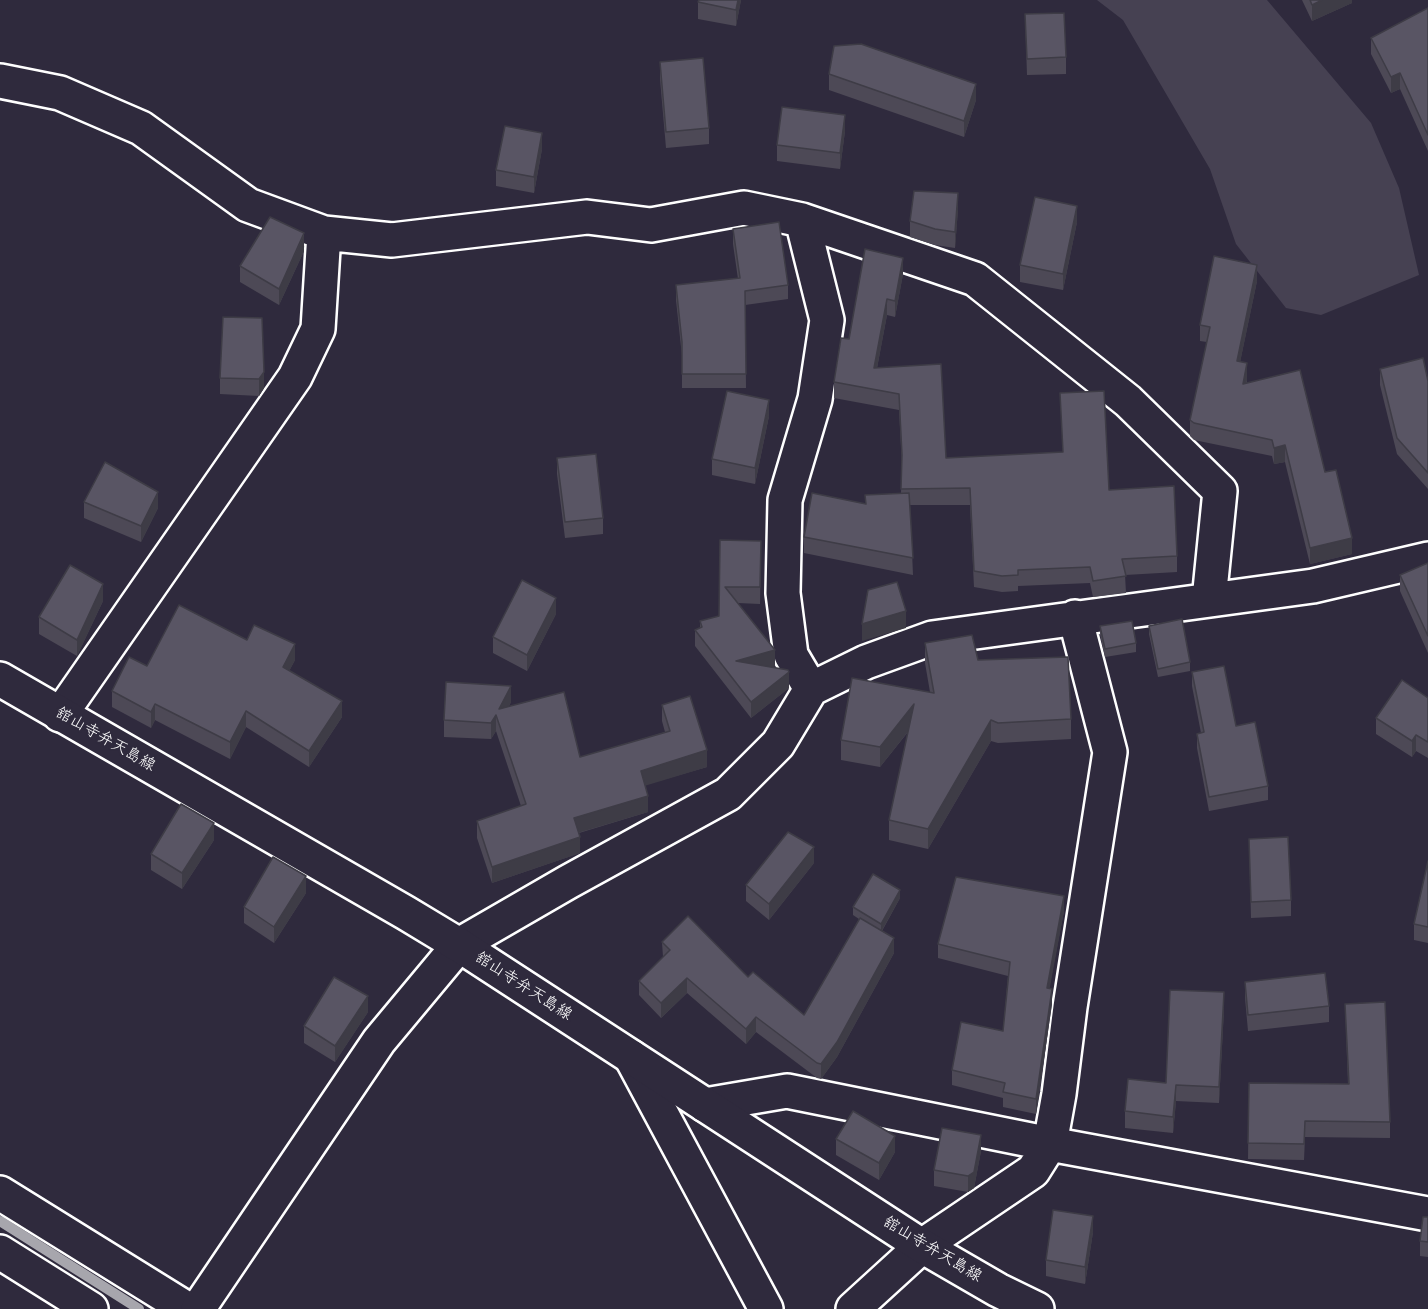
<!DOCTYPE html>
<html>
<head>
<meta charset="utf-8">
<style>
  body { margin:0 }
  canvas { display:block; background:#2f2a3d }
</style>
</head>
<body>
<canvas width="1428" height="1309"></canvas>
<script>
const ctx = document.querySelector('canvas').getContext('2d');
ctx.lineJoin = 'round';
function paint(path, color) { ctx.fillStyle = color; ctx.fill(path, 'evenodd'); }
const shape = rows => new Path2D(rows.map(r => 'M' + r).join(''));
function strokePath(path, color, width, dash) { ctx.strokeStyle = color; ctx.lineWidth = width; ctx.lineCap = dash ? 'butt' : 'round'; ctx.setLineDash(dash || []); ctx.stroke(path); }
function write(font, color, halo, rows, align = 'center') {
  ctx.font = font + ' "Architects Daughter","Klee One",sans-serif'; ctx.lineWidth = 4.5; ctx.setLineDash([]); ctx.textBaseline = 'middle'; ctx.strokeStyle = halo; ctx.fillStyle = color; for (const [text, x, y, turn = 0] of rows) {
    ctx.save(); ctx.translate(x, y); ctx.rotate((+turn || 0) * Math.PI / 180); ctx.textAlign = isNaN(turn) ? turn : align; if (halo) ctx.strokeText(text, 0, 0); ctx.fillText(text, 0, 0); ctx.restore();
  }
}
paint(shape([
  [1097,0,1267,0,1371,123,1399,188,1419,275,1321,315,1286,308,1236,244,1210,169,1123,20]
]), '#464152');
strokePath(shape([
  [0,1221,139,1309]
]), '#a7a6ad', 10);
const minor = shape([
  [0,81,60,93,141,128,248,205,324,233,392,240,587,217,651,225,744,208,802,220,975,279,1128,401,1220,491,1209,600],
  [802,220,827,320,815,399,785,500,783,593,791,655,811,689],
  [60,715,295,377,318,329,324,233],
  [459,945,568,882,728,794,778,744,811,689,866,662,932,638,1313,586,1428,559],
  [631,1057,766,1309],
  [705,1105,787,1091,1050,1144,1428,1214],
  [0,1193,187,1309],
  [0,1252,91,1309],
  [853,1309,922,1246,1033,1171,1050,1144,1059,1094,1070,1007,1110,752,1075,617]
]);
const tertiary = shape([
  [198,1309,379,1041,459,945]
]);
const secondary = shape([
  [0,679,406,913,459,945,922,1246,998,1290,1037,1309]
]);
strokePath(minor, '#fff', 38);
strokePath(tertiary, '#fff', 38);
strokePath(secondary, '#fff', 38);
strokePath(minor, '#2f2a3d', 33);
strokePath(tertiary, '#2f2a3d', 33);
strokePath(secondary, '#2f2a3d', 33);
paint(shape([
  [741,0,736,26,698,19,698,2],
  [1302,0,1352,0,1352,3,1312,21],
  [1428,8,1428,151,1400,89,1391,93,1371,54,1371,38],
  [1025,14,1066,57,1066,74,1027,75],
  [660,62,709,128,709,144,666,148,660,79],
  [829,74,976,100,964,137,829,90],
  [845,131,840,169,777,161,777,145],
  [542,149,534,193,496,186,496,170],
  [958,209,955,248,935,245,910,237,910,221],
  [1077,222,1063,290,1020,282,1020,265],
  [733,229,788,285,788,299,745,305,746,388,682,388,682,356,676,300,676,285,738,279,733,244],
  [304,233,304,251,279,305,240,282,240,266],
  [903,274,895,317,887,315,877,368,941,364,946,458,1063,452,1060,393,1109,490,1177,556,1177,572,1125,575,1126,593,1093,597,1090,583,1018,586,1018,591,1002,592,974,587,970,505,910,505,913,575,804,553,804,537,865,503,901,493,902,465,899,410,834,398,834,382,849,339],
  [1257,281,1240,362,1247,380,1247,383,1325,472,1352,554,1310,564,1285,462,1274,464,1272,456,1194,440,1190,436,1190,420,1207,342,1200,341,1200,325],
  [1380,369,1428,381,1428,489,1397,454,1380,385],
  [264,372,264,388,259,396,220,394,220,378],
  [769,416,755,484,712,475,712,459],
  [557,458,603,518,603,534,565,538,557,474],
  [84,502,158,508,141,542,84,518],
  [720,540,761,541,760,604,738,603,775,666,771,667,789,688,751,718,695,646,695,630,700,628,700,621,719,616],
  [1428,563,1428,653,1400,591,1400,575],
  [103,601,77,656,39,634,39,617],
  [556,614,527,671,493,653,493,637],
  [1100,626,1136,643,1136,652,1105,657,1100,634],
  [1149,626,1190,662,1190,671,1158,677,1149,634],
  [247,640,295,660,289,671,342,717,309,767,246,727,230,759,155,720,151,728,112,707,112,691,147,666],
  [925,643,978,660,1071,719,1071,739,998,743,991,741,928,849,889,840,889,820,908,732,880,767,841,760,841,740,930,692,925,663],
  [1192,672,1236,726,1268,786,1268,800,1209,811,1197,748,1197,734,1201,733,1192,686],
  [1428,698,1428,758,1416,751,1412,757,1376,734,1376,718],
  [511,702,509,706,580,757,665,732,662,721,662,705,707,767,645,785,648,812,579,833,580,853,492,883,477,838,477,821,521,806,496,731,491,739,444,737,444,720],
  [1249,839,1291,900,1291,916,1251,918],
  [214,840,182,889,151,870,151,854],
  [1428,861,1428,943,1414,940,1414,924],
  [814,863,769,920,746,901,746,885],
  [306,893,274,943,244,923,244,907],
  [900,898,882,931,894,953,837,1057,821,1079,817,1078,756,1032,746,1044,687,993,661,1018,639,995,639,981,663,957,662,942,748,977,804,1015,859,919,853,915,853,907],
  [1064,911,1049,989,1052,1004,1036,1114,1003,1107,1003,1098,952,1085,952,1070,1003,1031,1008,976,938,958,938,944],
  [1245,982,1329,1006,1329,1022,1248,1031,1245,998],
  [1345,1004,1390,1122,1390,1138,1305,1137,1304,1160,1248,1159,1249,1083,1348,1084],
  [1224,1009,1219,1103,1176,1101,1173,1133,1125,1128,1125,1111,1166,1083],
  [368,1012,335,1062,304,1043,304,1026],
  [836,1139,895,1152,879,1180,836,1155],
  [981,1151,974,1188,968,1192,934,1186,934,1170],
  [1428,1217,1428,1257,1420,1256,1420,1241],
  [1093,1232,1085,1284,1046,1276,1046,1260]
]), '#4d4956');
paint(shape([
  [738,0,741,0,736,26,736,10],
  [1322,0,1352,0,1352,3,1312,21,1312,5],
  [1400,73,1400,89,1391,93,1391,77],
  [976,84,976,100,964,137,964,121],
  [845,115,845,131,840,169,840,153],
  [542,133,542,149,534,193,534,177],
  [958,193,958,209,955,248,955,232],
  [1077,206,1077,222,1063,290,1063,274],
  [304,235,304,251,279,305,279,289],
  [903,258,903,274,895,317,895,301],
  [1257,265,1257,281,1237,377,1237,361],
  [887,299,887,315,874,384,874,368],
  [1247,363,1247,380,1243,400,1243,384],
  [264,372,264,388,259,396,259,379],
  [769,400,769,416,755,484,755,468],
  [1285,445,1285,462,1274,464,1274,448],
  [158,492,158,508,141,542,141,526],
  [1352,538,1352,554,1310,564,1310,548],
  [103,584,103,601,77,656,77,640],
  [556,598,556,614,527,671,527,655],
  [906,611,906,628,862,641,862,624],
  [295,644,295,660,283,683,283,667],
  [775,650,775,666,736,677,736,661],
  [789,672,789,688,751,718,751,702],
  [511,686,511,702,499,725,499,709],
  [342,701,342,717,309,767,309,751],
  [155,704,155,720,151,728,151,712],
  [914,704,914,724,880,767,880,747],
  [246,711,246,727,230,759,230,742],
  [496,715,496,731,491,739,491,723],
  [991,720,991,741,928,849,928,829],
  [1416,735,1416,751,1412,757,1412,741],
  [707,750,707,767,641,787,641,771],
  [648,796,648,812,574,834,574,818],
  [214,823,214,840,182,889,182,873],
  [580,837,580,853,492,883,492,867],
  [814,847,814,863,769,920,769,904],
  [306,876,306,893,274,943,274,927],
  [900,890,900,898,881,932,881,924],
  [1064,896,1064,911,1047,1003,1047,988],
  [894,938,894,953,837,1057,821,1079,821,1064],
  [687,978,687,993,661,1018,661,1003],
  [1052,989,1052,1004,1036,1114,1036,1099],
  [1224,992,1224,1009,1219,1103,1219,1087],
  [368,996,368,1012,335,1062,335,1046],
  [756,1017,756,1032,746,1044,746,1029],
  [1176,1085,1176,1101,1173,1133,1173,1117],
  [981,1135,981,1151,974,1188,968,1192,968,1176],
  [895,1136,895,1152,879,1180,879,1163],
  [1093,1216,1093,1232,1085,1284,1085,1267]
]), '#3e3c46');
const building = shape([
  [699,0,738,0,736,10,698,2,699,0],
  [1310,0,1322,0,1312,5,1310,0],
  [1428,8,1428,135,1400,73,1391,77,1371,38,1428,8],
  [1064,13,1066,57,1027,59,1025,14,1064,13],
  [861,44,976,84,964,121,829,74,834,46,861,44],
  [703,58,709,128,666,132,660,62,703,58],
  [782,107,845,115,840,153,777,145,782,107],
  [505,126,542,133,534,177,496,170,505,126],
  [914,191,958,193,955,232,935,229,910,221,914,191],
  [1035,197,1077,206,1063,274,1020,265,1035,197],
  [270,217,304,233,279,289,240,266,270,217],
  [779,222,788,285,745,291,746,374,682,374,682,342,676,285,740,278,733,229,779,222],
  [865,249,903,258,895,301,887,299,874,368,941,364,946,458,1063,452,1060,393,1104,391,1109,490,1174,486,1177,556,1122,559,1126,576,1093,581,1090,567,1018,570,1018,575,1002,576,974,571,970,488,901,489,902,455,899,394,834,382,841,338,849,339,865,249],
  [1214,256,1257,265,1237,361,1247,363,1243,384,1300,370,1325,472,1336,470,1352,538,1310,548,1285,445,1274,448,1272,440,1194,423,1190,420,1210,327,1200,325,1214,256],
  [223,317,262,318,264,372,259,379,220,378,223,317],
  [1423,358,1428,381,1428,473,1397,438,1380,369,1423,358],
  [727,391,769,400,755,468,712,459,727,391],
  [596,454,603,518,565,522,557,458,596,454],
  [105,462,158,492,141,526,84,502,105,462],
  [812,493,866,504,865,495,909,493,913,558,804,537,812,493],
  [720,540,761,541,760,587,725,587,775,650,736,661,788,670,789,672,751,702,695,630,702,627,700,621,719,616,720,540],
  [1428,563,1428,636,1400,575,1428,563],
  [70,565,103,584,77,640,39,617,70,565],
  [522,580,556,598,527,655,493,637,522,580],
  [897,582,906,611,862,624,868,590,897,582],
  [179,605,247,640,254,625,295,644,283,667,342,701,309,751,246,711,230,742,155,704,151,712,112,691,129,657,147,666,179,605],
  [1182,619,1190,662,1158,669,1149,626,1182,619],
  [1132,621,1136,643,1105,649,1100,626,1132,621],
  [972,635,978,660,1068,657,1071,719,998,723,991,720,928,829,889,820,914,704,880,747,841,740,852,678,934,693,925,643,972,635],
  [1224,666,1236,726,1255,722,1268,786,1209,797,1197,734,1204,732,1192,672,1224,666],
  [1402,680,1428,698,1428,742,1416,735,1412,741,1376,718,1402,680],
  [446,682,511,686,499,709,564,692,580,757,670,731,662,705,690,696,707,750,641,771,648,796,574,818,580,837,492,867,477,821,526,804,496,715,491,723,444,720,446,682],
  [181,804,214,823,182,873,151,854,181,804],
  [788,832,814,847,769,904,746,885,788,832],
  [1288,837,1291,900,1251,902,1249,839,1288,837],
  [273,857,306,876,274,927,244,907,273,857],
  [1428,861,1428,927,1414,924,1428,861],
  [873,874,900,890,881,924,853,907,873,874],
  [956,877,1064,896,1047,988,1052,989,1036,1099,1003,1092,1005,1083,952,1070,961,1022,1003,1031,1010,962,938,944,956,877],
  [688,916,748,977,753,972,804,1015,860,918,894,938,837,1042,821,1064,817,1063,756,1017,746,1029,687,978,661,1003,639,981,670,950,662,942,688,916],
  [1325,973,1329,1006,1248,1015,1245,982,1325,973],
  [334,977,368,996,335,1046,304,1026,334,977],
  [1170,990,1224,992,1219,1087,1176,1085,1173,1117,1125,1111,1128,1079,1166,1083,1170,990],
  [1385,1002,1390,1122,1305,1121,1304,1144,1248,1143,1249,1083,1349,1084,1345,1004,1385,1002],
  [853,1111,895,1136,879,1163,836,1139,853,1111],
  [942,1128,981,1135,974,1172,968,1176,934,1170,942,1128],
  [1053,1210,1093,1216,1085,1267,1046,1260,1053,1210],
  [1423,1217,1428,1217,1428,1242,1420,1241,1423,1217]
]);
paint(building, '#595564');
strokePath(building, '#3e3c46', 1.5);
write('16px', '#fff', '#2f2a3d', [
  ["舘山寺弁天島線",105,740,30],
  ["舘山寺弁天島線",523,987,33],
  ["舘山寺弁天島線",932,1250,31]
]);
</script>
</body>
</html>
